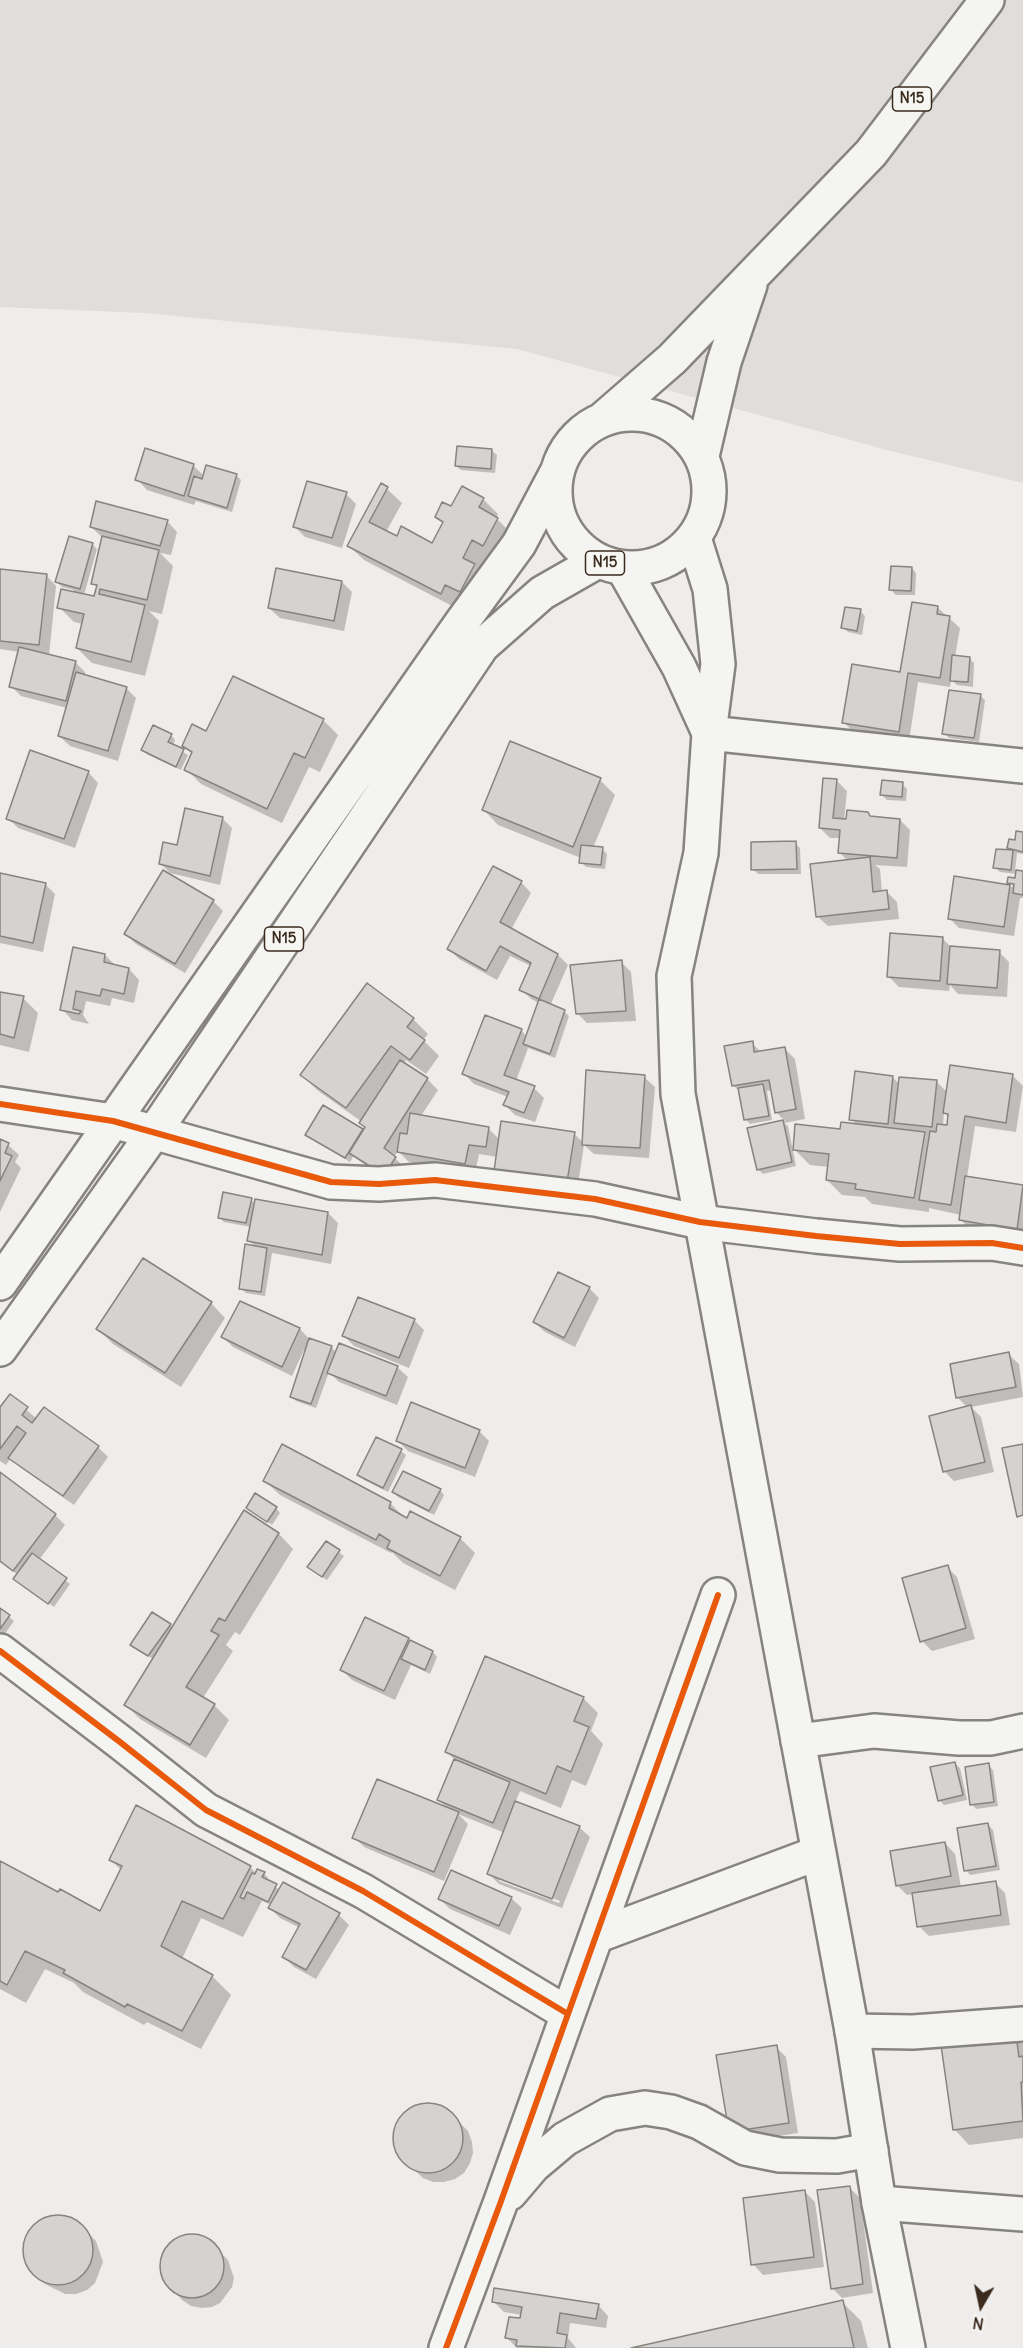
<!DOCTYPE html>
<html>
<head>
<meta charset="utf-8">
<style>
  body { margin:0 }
  #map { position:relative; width:1023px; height:2348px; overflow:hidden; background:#eeedeb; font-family:Delius,sans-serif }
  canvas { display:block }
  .north { position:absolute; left:951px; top:2276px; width:60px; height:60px; -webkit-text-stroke:4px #f6f6f2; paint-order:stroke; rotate:189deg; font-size:16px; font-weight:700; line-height:24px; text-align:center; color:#3b2a1e }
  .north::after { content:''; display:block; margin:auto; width:21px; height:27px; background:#3b2a1e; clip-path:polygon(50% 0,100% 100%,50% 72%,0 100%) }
</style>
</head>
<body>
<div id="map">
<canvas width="1023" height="2348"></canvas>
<div class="north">N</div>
</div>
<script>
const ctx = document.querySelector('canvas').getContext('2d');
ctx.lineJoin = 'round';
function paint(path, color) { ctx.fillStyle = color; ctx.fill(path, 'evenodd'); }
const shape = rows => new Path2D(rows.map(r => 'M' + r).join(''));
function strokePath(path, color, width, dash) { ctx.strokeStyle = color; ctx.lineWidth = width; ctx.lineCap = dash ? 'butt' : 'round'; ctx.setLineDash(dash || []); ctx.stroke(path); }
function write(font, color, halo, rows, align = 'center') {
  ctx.font = font + ' Delius,sans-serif'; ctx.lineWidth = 5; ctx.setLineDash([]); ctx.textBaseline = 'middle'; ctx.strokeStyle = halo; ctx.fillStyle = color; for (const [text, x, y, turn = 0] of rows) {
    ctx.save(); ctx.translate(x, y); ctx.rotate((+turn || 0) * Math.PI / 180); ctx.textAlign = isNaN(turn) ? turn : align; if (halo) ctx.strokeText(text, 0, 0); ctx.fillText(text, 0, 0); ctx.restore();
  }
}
paint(shape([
  [0,0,1023,0,1023,483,887,450,517,349,145,313,0,307]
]), '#e0deda');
paint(shape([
  [146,450,194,466,204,476,236,475,241,480,232,512,196,501,194,505,147,490,137,479],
  [492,451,497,455,495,473,461,470,456,466],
  [387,489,402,503,386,532,397,538,433,545,444,524,436,517,452,508,483,499,498,514,496,518,512,534,498,560,488,554,479,570,489,580,456,608,364,560,349,546],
  [346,494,356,504,342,548,305,537,295,527],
  [167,521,177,532,171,555,160,553,173,566,162,614,149,611,159,621,145,676,92,663,77,648,83,624,74,622,59,607,74,590,62,587,57,582,70,538,93,545,97,549,84,595,95,598,98,588,93,583,103,538,91,527],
  [912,568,916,573,915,595,896,595,891,590],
  [0,571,46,575,56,586,49,656,75,662,85,672,85,676,126,688,136,698,118,761,70,746,59,736,67,708,21,696,11,686,19,652,0,649],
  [342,582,352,592,344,631,280,618,269,608],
  [938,608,960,628,955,657,969,658,974,663,973,687,957,685,951,680,950,687,918,682,909,741,854,733,844,722,901,673],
  [860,611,865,616,862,635,848,632,843,627],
  [980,695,985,700,979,742,949,738,944,733],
  [323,720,338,735,320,772,309,767,282,823,201,784,186,769,193,755,184,746,207,733],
  [171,735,175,740,173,746,188,755,181,770,148,755,143,750],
  [88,772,98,783,75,848,18,828,8,818],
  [600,780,615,795,593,848,602,849,607,854,605,869,586,867,581,862,581,858,498,825,484,810],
  [836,780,847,791,844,821,900,820,910,830,907,867,875,865,880,869,882,892,887,892,897,902,899,919,828,926,817,916,848,861,839,852,841,838,830,838,820,828],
  [902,784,907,789,906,801,887,800,882,795],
  [222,818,232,828,220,885,170,873,160,863,178,847],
  [1023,833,1023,854,1017,853,1015,871,1023,872,1023,898,1020,898,1014,936,959,928,949,918,955,878,1014,887,1009,882,1016,879,1017,874,1000,872,995,867,1008,851,1010,840,1016,841],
  [795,843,800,848,801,874,758,874,753,869],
  [493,868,521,882,531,893,511,930,558,955,568,965,550,1006,564,1011,569,1016,555,1058,528,1048,516,1081,534,1088,544,1098,535,1122,515,1115,505,1105,508,1097,474,1084,464,1074,521,1030,527,1037,539,1003,531,999,521,989,531,966,510,956,497,980,459,959,449,949],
  [0,875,45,884,55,894,43,952,0,943],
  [213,901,223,911,185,973,136,944,126,934],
  [943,939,952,948,999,952,1009,962,1007,997,958,994,950,985,949,991,899,987,889,977],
  [75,949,105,955,116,966,129,969,139,980,134,1003,112,998,110,1006,86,1001,83,1015,89,1024,72,1020,62,1009],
  [621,962,631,972,636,1021,587,1023,577,1013],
  [0,993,23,998,38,1013,29,1052,0,1045],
  [413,1019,428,1034,423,1040,439,1056,426,1074,406,1060,404,1064,428,1080,438,1090,421,1116,488,1128,500,1140,574,1134,584,1143,644,1077,655,1087,649,1158,594,1154,584,1145,577,1191,498,1157,479,1154,475,1173,409,1162,398,1151,394,1157,405,1168,395,1184,361,1162,354,1155,350,1162,312,1139,307,1134,362,1130,364,1132,366,1128,362,1122,317,1090,302,1075],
  [752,1043,762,1053,785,1049,795,1059,805,1119,784,1123,788,1126,796,1166,763,1174,758,1169,749,1129,785,1121,776,1112,772,1090,767,1091,772,1120,750,1124,745,1119,740,1092,733,1085],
  [1013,1076,1023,1086,1016,1132,975,1126,967,1177,1023,1186,1023,1238,971,1230,961,1220,961,1215,929,1208,929,1212,872,1204,865,1197,842,1195,827,1180,829,1167,810,1165,795,1150,857,1125,851,1119,892,1077,900,1085,936,1081,948,1093],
  [944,1112,949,1118,948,1127,943,1126],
  [0,1141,8,1145,19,1155,15,1162,21,1168,0,1212],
  [251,1200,255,1204,328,1213,338,1223,331,1264,272,1253,265,1296,246,1293,241,1288,256,1247,248,1240,251,1227,224,1222,219,1217],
  [589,1288,599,1298,575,1347,545,1332,534,1322],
  [211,1303,225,1318,181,1387,113,1344,98,1329],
  [240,1303,300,1329,310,1340,331,1347,337,1353,397,1367,408,1377,397,1405,339,1382,329,1372,316,1408,296,1401,291,1396,306,1351,304,1350,292,1376,233,1347,223,1337],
  [414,1320,424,1330,409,1368,354,1346,344,1336],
  [1008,1354,1019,1364,1023,1397,971,1407,981,1417,994,1472,954,1481,944,1471,968,1408,958,1398],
  [10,1396,37,1419,98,1447,108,1457,74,1505,21,1468,11,1458,6,1465,0,1461,0,1410],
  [479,1431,489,1441,475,1477,408,1451,398,1441],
  [401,1451,406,1455,388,1492,364,1480,359,1475],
  [0,1474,55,1515,65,1525,39,1560,70,1584,54,1607,20,1583,18,1575,0,1562],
  [265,1481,390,1503,407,1520,460,1538,475,1553,455,1590,403,1563,392,1552,391,1553,280,1495],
  [440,1490,444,1495,434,1515,398,1497,393,1492],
  [248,1508,276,1508,280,1513,272,1525],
  [279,1534,293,1549,240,1635,235,1632,226,1645,233,1651,203,1698,214,1705,229,1720,206,1758,140,1719,125,1704,153,1659,132,1645,170,1625,173,1628],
  [326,1543,344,1556,327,1580,314,1571],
  [947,1567,957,1577,975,1639,932,1651,922,1641],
  [0,1609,14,1621,4,1635,0,1633],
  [366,1619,433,1652,437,1657,430,1674,411,1665,395,1700,352,1680,342,1670],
  [583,1698,598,1713,591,1731,603,1744,586,1786,572,1780,561,1808,520,1791,515,1803,579,1827,590,1837,562,1908,499,1884,489,1874,505,1833,458,1814,468,1824,444,1881,364,1847,354,1837,449,1810,439,1800,455,1760,447,1752],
  [499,1877,560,1901,559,1903,499,1881],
  [955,1764,960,1768,967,1800,944,1805,939,1800],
  [988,1765,993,1770,998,1806,976,1809,972,1804],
  [137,1807,251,1868,257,1874,264,1873,268,1878,267,1881,280,1890,283,1884,339,1915,349,1925,316,1979,294,1967,284,1957,300,1928,280,1918,270,1908,272,1905,262,1901,243,1937,201,1918,182,1959,212,1976,231,1995,201,2049,147,2022,144,2025,83,1992,74,1983,45,1969,26,2003,0,1989,0,1863,101,1913,121,1870,111,1860],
  [988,1825,993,1830,1000,1870,970,1875,966,1870],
  [945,1843,955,1854,961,1887,995,1883,1005,1893,1010,1925,929,1936,919,1926,914,1894,907,1895,897,1885],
  [511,1898,522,1908,510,1935,450,1909,440,1899],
  [1015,2037,1023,2044,1023,2138,969,2145,955,2130],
  [776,2047,786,2057,798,2133,740,2142],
  [429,2105,440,2107,458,2121,468,2131,472,2142,473,2153,470,2163,464,2173,455,2179,444,2182,433,2182,423,2178,403,2160,397,2150,394,2140,401,2119,409,2111],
  [849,2187,860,2198,873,2293,842,2298,832,2288],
  [805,2192,815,2202,824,2267,763,2275,753,2264],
  [56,2217,67,2218,85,2230,96,2241,103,2262,95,2283,87,2290,76,2294,65,2294,45,2284,28,2264,25,2243,29,2233,36,2225,45,2219],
  [191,2235,201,2237,217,2249,228,2260,234,2278,232,2287,220,2303,212,2307,202,2308,191,2306,182,2300,165,2281,161,2271,161,2260,165,2251,172,2243],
  [494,2302,598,2305,608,2316,606,2328,570,2323,568,2338,576,2348,517,2348,507,2338,521,2320,522,2315,504,2312],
  [842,2302,861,2321,868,2348,638,2348]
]), '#0003');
const building = shape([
  [457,446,492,449,491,469,455,466,457,446],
  [145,448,194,464,184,496,135,480,145,448],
  [206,465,237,474,227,508,188,496,194,476,202,479,206,465],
  [307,481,347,492,332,538,293,527,307,481],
  [381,483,388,487,369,522,397,536,401,526,432,543,443,522,435,517,442,502,451,506,462,486,484,498,479,507,498,518,483,546,472,540,463,558,475,564,460,592,445,585,441,594,347,546,381,483],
  [96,501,168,520,160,546,90,527,96,501],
  [69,536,93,543,80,589,55,582,69,536],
  [102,536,159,550,147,600,100,589,99,594,145,605,131,662,76,648,84,614,57,608,61,589,94,596,97,585,91,584,102,536],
  [891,566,912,567,911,591,889,590,891,566],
  [276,568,342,581,334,621,268,608,276,568],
  [0,569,47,574,39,645,0,641,0,569],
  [912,602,938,606,937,614,950,616,940,678,908,673,899,732,842,723,852,664,900,672,912,602],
  [845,607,861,609,857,631,841,628,845,607],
  [19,647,76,661,66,701,9,687,19,647],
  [952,655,970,657,968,682,950,681,952,655],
  [76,672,127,687,108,751,58,736,76,672],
  [233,676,324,719,305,758,294,753,267,809,184,770,192,752,182,746,192,724,206,731,233,676],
  [949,690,981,694,974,738,942,734,949,690],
  [153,725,172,734,168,742,184,749,176,767,141,750,153,725],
  [510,741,601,778,573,847,482,810,510,741],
  [30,750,89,771,64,839,6,819,30,750],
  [823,778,837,779,833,818,846,819,847,810,868,812,870,816,900,819,897,858,838,853,840,830,819,828,823,778],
  [882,780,903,782,902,797,880,795,882,780],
  [185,808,223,817,210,876,159,864,163,842,177,845,185,808],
  [1016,831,1023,832,1023,852,1007,848,1009,839,1015,840,1016,831],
  [796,841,797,869,751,870,751,842,796,841],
  [581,845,603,847,601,865,579,863,581,845],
  [996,849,1013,850,1011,870,993,868,996,849],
  [870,857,873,892,887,890,889,909,816,917,810,864,870,857],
  [493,866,522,881,500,922,558,954,539,999,519,990,531,963,500,946,486,971,447,949,493,866],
  [163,870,214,900,175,964,124,934,163,870],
  [1016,870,1023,871,1023,895,1013,893,1014,884,1007,883,1008,877,1015,878,1016,870],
  [0,873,46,883,33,943,0,936,0,873],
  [954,876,1010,885,1004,927,948,919,954,876],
  [890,933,943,937,940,981,887,977,890,933],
  [950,946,1000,950,997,988,947,984,950,946],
  [73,947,105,954,104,962,129,968,124,994,102,989,100,996,76,991,73,1009,81,1011,79,1014,60,1010,73,947],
  [622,960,626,1011,576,1014,570,965,622,960],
  [367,983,414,1018,407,1027,425,1040,410,1060,391,1046,346,1108,300,1075,367,983],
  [0,992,24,996,14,1038,0,1034,0,992],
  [539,999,565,1010,550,1054,523,1044,539,999],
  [485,1015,522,1029,504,1075,535,1086,524,1113,503,1105,509,1092,462,1074,485,1015],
  [753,1041,754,1052,785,1047,796,1109,775,1113,769,1080,732,1086,724,1046,753,1041],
  [400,1060,428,1078,384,1148,396,1157,384,1175,349,1153,365,1127,359,1123,400,1060],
  [950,1065,1013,1074,1006,1123,965,1116,951,1205,919,1200,930,1131,936,1132,937,1124,947,1125,948,1114,943,1113,950,1065],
  [586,1070,645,1075,640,1148,582,1145,586,1070],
  [855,1071,893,1076,888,1124,849,1120,855,1071],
  [899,1077,937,1080,932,1127,894,1123,899,1077],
  [763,1084,769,1116,744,1120,738,1088,763,1084],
  [323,1105,363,1129,345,1158,305,1135,323,1105],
  [410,1113,489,1127,486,1147,469,1145,465,1164,397,1152,400,1133,407,1134,410,1113],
  [783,1120,792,1162,757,1170,747,1128,783,1120],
  [501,1121,575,1132,567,1182,494,1171,501,1121],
  [841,1122,925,1132,914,1198,855,1189,856,1184,826,1180,829,1154,793,1150,795,1124,840,1129,841,1122],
  [0,1139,9,1143,5,1153,12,1156,0,1181,0,1139],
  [965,1176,1023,1185,1017,1230,959,1220,965,1176],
  [223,1192,252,1198,246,1223,218,1218,223,1192],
  [255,1199,328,1212,322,1255,247,1241,255,1199],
  [245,1244,267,1248,261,1292,239,1289,245,1244],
  [143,1258,212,1302,165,1373,96,1329,143,1258],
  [558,1272,590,1287,564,1338,533,1322,558,1272],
  [358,1297,415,1319,399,1358,342,1336,358,1297],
  [240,1301,300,1328,282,1367,221,1337,240,1301],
  [309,1338,332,1346,311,1404,290,1397,309,1338],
  [339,1343,398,1366,386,1396,327,1373,339,1343],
  [1009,1352,1016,1387,956,1398,950,1364,1009,1352],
  [10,1394,28,1407,22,1415,32,1423,44,1407,99,1446,63,1496,8,1458,26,1433,17,1426,0,1449,0,1407,10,1394],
  [411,1402,480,1430,465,1468,396,1441,411,1402],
  [971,1405,985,1462,943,1472,929,1416,971,1405],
  [376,1437,402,1449,383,1488,357,1475,376,1437],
  [282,1444,391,1502,389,1508,407,1518,410,1511,461,1537,440,1576,387,1548,390,1541,379,1534,376,1540,263,1481,282,1444],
  [1023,1444,1023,1515,1017,1517,1002,1448,1023,1444],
  [403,1471,441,1489,429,1511,392,1492,403,1471],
  [0,1472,56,1514,13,1571,0,1561,0,1472],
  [255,1493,277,1507,267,1522,246,1508,255,1493],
  [244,1510,279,1533,225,1621,219,1618,211,1631,219,1635,186,1687,215,1704,190,1745,124,1705,244,1510],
  [326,1541,340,1550,322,1577,307,1567,326,1541],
  [32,1553,67,1578,48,1604,13,1579,32,1553],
  [948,1565,966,1628,920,1642,902,1578,948,1565],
  [0,1608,10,1615,0,1629,0,1608],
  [152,1612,171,1624,148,1656,130,1645,152,1612],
  [365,1617,409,1638,384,1691,340,1670,365,1617],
  [410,1640,433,1651,425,1670,401,1659,410,1640],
  [485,1656,584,1697,574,1721,589,1727,571,1772,557,1766,546,1794,445,1752,485,1656],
  [454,1759,510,1782,493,1823,437,1800,454,1759],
  [955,1762,963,1795,938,1801,930,1767,955,1762],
  [989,1763,994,1802,970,1805,965,1767,989,1763],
  [377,1779,459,1812,434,1872,352,1838,377,1779],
  [515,1801,580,1826,552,1899,487,1874,515,1801],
  [136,1805,251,1866,223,1919,182,1901,161,1946,213,1975,182,2031,127,2004,125,2007,63,1973,65,1970,25,1951,7,1985,0,1981,0,1861,58,1892,60,1889,100,1911,122,1866,109,1860,136,1805],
  [988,1823,996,1866,964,1871,957,1828,988,1823],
  [945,1842,951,1876,896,1886,890,1851,945,1842],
  [257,1869,265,1872,262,1877,277,1884,268,1902,247,1892,244,1899,240,1897,252,1873,255,1874,257,1869],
  [451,1870,512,1897,499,1926,438,1899,451,1870],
  [996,1881,1001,1915,917,1927,912,1893,996,1881],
  [283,1882,340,1913,306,1970,282,1957,300,1924,268,1908,283,1882],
  [1016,2035,1019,2057,1023,2056,1023,2082,1021,2082,1023,2121,953,2130,941,2045,1016,2035],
  [777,2045,789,2123,729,2132,716,2055,777,2045],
  '393 2138a35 35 0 1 1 70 0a35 35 0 1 1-70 0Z',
  [850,2186,863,2284,831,2289,817,2190,850,2186],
  [805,2190,814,2257,751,2265,743,2198,805,2190],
  '23 2250a35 35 0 1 1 70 0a35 35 0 1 1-70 0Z',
  '160 2266a32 32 0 1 1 64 0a32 32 0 1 1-64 0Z',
  [494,2288,599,2304,596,2319,560,2313,557,2333,567,2335,565,2348,516,2346,517,2340,505,2338,509,2317,520,2318,522,2307,492,2302,494,2288],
  [843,2300,854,2348,631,2348,843,2300]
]);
paint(building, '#d4d3d1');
strokePath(building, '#87837f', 1.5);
const minor = shape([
  [709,733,1023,766],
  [0,1104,113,1121,331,1182,379,1184,435,1180,595,1199,700,1222,816,1236,900,1244,992,1243,1023,1248],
  [0,1651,120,1742,206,1810,363,1891,568,2014],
  [798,1741,874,1731,959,1738,991,1738,1023,1731],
  [596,1936,818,1853],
  [852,2031,913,2032,1023,2024],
  [510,2193,533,2166,565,2139,610,2114,645,2108,671,2112,699,2122,745,2148,780,2155,837,2156,871,2150],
  [879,2203,1023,2214],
  [446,2348,500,2204,718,1595]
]);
const major = shape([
  [694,538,710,589,718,664,709,733,701,853,674,976,678,1094,852,2031,879,2203,908,2348],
  [623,568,679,667,709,733]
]);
const highway = shape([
  '555 491a77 77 0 1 1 154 0a77 77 0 1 1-154 0Z',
  [603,419,672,359,871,153,987,0],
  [702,456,724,362,750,285],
  [0,1283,462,622,519,544,556,474],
  [0,1349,155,1131,482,646,542,593,598,561]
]);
strokePath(minor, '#87837f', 38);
strokePath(major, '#87837f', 38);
strokePath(highway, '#87837f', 38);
strokePath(minor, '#f4f4f2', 33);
strokePath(major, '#f4f4f2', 33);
strokePath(highway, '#f4f4f2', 33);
strokePath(shape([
  [0,1104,113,1121,331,1182,379,1184,435,1180,595,1199,700,1222,816,1236,900,1244,992,1243,1023,1248],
  [0,1651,120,1742,206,1810,363,1891,568,2014],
  [446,2348,500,2204,718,1595]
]), '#e8590c', 6);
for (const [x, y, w] of [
  [912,99,39],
  [605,563,39],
  [284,939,39]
]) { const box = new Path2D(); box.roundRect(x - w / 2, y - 12, w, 24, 4.5); ctx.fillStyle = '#f6f6f2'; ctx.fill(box); strokePath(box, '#3b2a1e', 1.5); }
write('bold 15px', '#3b2a1e', null, [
  ["N15",912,99],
  ["N15",605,563],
  ["N15",284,939]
]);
</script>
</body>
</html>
